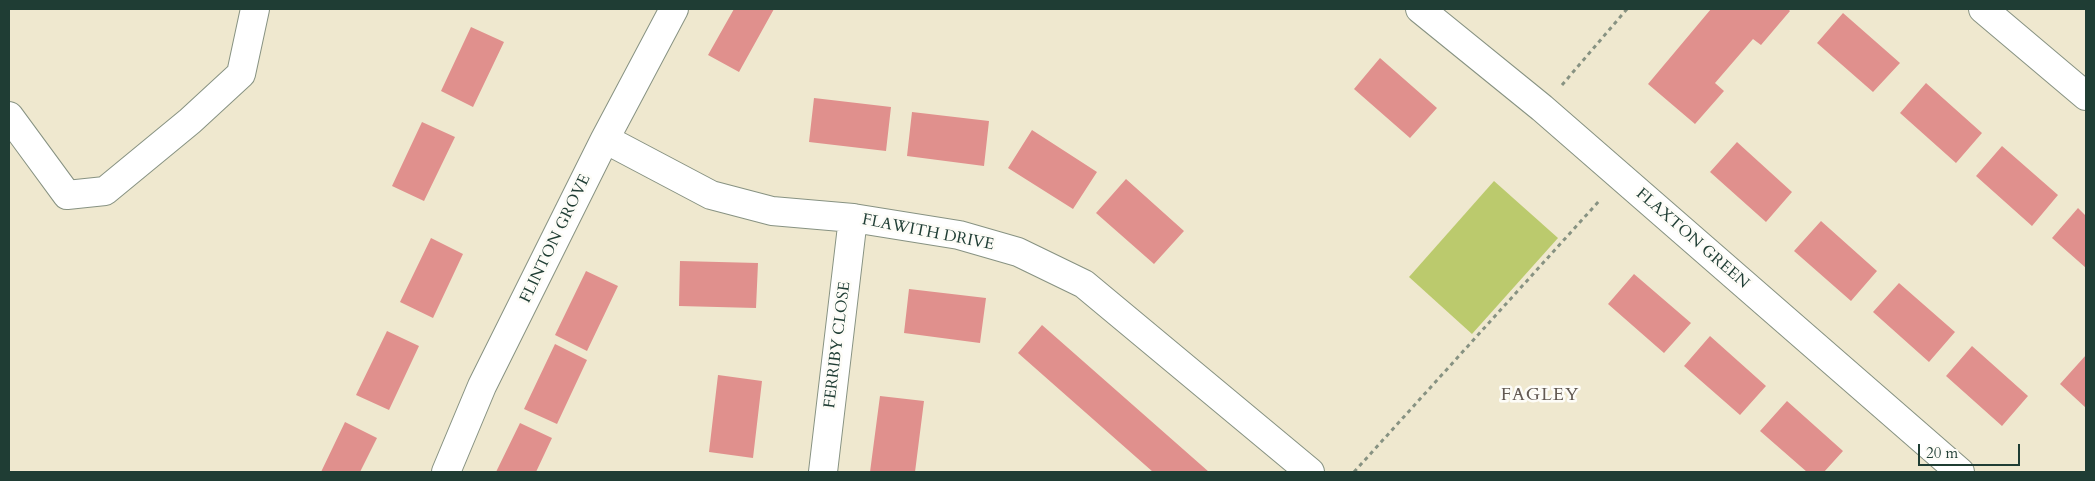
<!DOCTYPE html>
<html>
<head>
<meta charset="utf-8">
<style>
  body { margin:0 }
  #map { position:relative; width:2095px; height:481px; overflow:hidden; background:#efe8cf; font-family:Cardo,serif }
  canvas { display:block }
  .frame { position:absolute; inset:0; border:10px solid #1f3d34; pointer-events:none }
  .scale { position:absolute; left:1918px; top:444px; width:102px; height:22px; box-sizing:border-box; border:2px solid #1f3d34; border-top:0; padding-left:6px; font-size:15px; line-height:18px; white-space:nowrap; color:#1f3d34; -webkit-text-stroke:4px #fdfcf7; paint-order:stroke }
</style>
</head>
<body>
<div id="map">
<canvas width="2095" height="481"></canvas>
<div class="frame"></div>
<div class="scale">20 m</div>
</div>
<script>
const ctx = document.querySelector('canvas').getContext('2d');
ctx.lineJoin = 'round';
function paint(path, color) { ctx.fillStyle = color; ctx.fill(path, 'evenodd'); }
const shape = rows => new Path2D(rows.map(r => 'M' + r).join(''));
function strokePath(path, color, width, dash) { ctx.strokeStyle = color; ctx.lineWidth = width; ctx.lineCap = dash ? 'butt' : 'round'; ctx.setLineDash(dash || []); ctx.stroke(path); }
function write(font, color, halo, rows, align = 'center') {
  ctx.font = font + ' Cardo,serif'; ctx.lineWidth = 5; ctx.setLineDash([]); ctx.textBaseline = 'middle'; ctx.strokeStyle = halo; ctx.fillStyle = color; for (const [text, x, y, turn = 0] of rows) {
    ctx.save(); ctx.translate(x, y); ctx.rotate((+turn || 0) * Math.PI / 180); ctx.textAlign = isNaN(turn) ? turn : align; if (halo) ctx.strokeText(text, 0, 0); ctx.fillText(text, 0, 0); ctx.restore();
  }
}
paint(shape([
  [1494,181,1558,238,1472,334,1409,277]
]), '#bbca6d');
paint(shape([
  [734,9,774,9,739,72,708,55],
  [1711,9,1788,9,1790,11,1761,45,1753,39,1715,83,1724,91,1695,124,1648,84],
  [1843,13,1900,63,1873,92,1817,43],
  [471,27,504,42,473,107,441,91],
  [1380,58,1437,108,1410,138,1354,89],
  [1926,83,1982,133,1956,163,1900,113],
  [814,98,891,107,886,151,809,142],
  [912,112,989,121,984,166,907,156],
  [422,122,455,137,424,201,392,186],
  [1032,130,1097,172,1073,209,1008,168],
  [1737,142,1792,192,1766,222,1710,172],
  [2002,146,2058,195,2032,226,1976,176],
  [1126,179,1184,231,1154,264,1096,213],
  [2078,208,2086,216,2086,268,2052,238],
  [1821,221,1877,271,1851,301,1794,251],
  [431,238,463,254,433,318,400,302],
  [680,261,758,263,756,308,679,306],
  [586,271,618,286,587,351,555,335],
  [1634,274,1691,323,1664,353,1608,304],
  [1899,283,1955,332,1929,362,1873,312],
  [909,289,986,298,980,343,904,333],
  [1042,325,1209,472,1153,472,1018,353],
  [387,331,419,346,389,410,356,395],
  [1710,336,1766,386,1740,415,1684,366],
  [555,344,587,360,557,424,524,409],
  [1972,346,2028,396,2002,426,1946,376],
  [2086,355,2086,408,2060,384],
  [718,375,762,381,753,458,709,452],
  [880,396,924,401,915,472,870,472],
  [1787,401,1843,451,1824,472,1807,472,1760,431],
  [345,422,377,438,360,472,321,472],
  [520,423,552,438,536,472,496,472]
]), '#e0908d');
const minor = shape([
  [1420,9,1542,108,1960,472],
  [1983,9,2086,96],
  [9,116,67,195,105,191,190,121,241,74,255,9],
  [605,139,711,195,772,211,853,218,959,235,1018,252,1084,284,1310,472],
  [446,472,482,386,605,139,674,9],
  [823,472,853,218]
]);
strokePath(minor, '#879282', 30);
strokePath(shape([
  [1562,85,1627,9],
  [1354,472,1600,200]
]), '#879282', 3, [4, 4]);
strokePath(minor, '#fff', 28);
write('16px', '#1f3d34', '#fdfcf7', [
  ["FLAWITH DRIVE",928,233,11],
  ["FLINTON GROVE",556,239,-64],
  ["FLAXTON GREEN",1692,239,41],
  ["FERRIBY CLOSE",838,345,-83]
]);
ctx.letterSpacing = '1px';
write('18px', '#635a53', '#fdfcf7', [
  ["FAGLEY",1540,396]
]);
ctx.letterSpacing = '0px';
</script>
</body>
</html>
